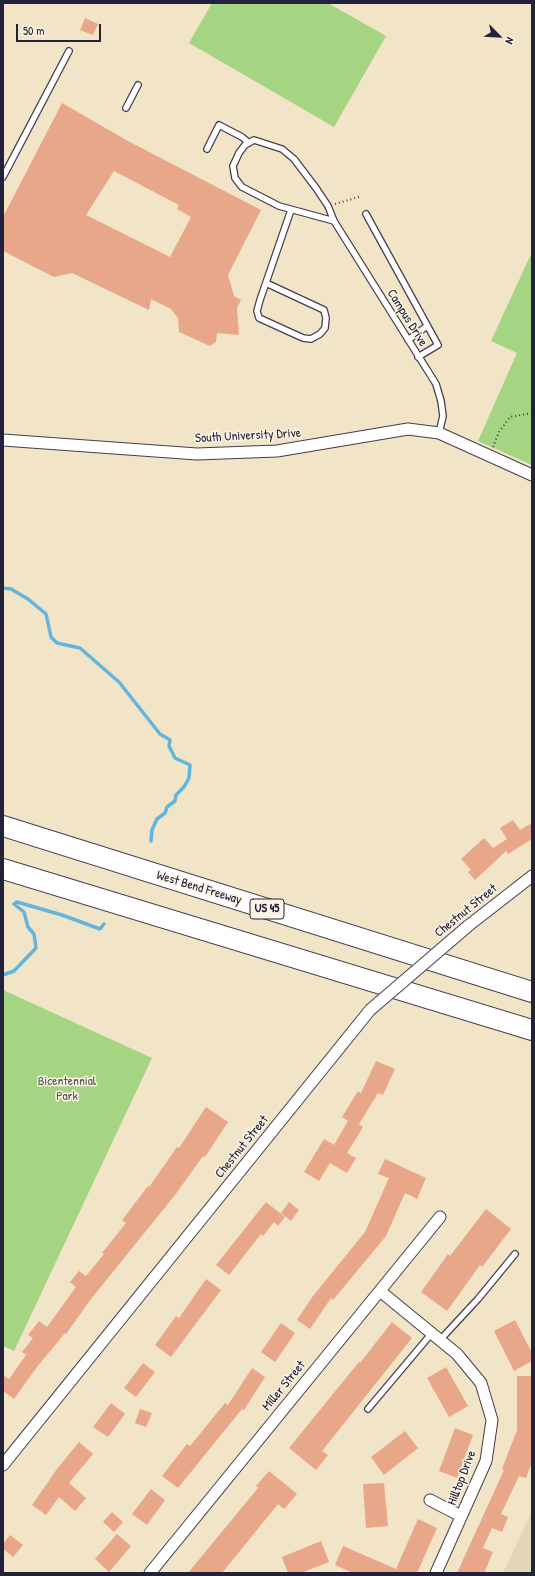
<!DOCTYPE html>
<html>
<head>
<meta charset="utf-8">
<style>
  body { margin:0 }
  #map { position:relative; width:535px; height:1576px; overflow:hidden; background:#f2e4c6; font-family:"Patrick Hand",sans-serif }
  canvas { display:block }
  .frame { position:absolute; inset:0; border:4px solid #22223b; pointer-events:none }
  .north { position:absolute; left:479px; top:16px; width:40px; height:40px; -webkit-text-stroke:3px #fcf5e5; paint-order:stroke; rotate:114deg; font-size:11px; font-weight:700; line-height:16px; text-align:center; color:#22223b }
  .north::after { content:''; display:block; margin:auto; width:14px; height:18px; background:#22223b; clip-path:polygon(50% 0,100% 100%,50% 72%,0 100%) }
  .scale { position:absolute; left:16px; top:24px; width:85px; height:18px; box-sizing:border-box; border:2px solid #22223b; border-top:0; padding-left:5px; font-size:12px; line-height:14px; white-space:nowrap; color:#22223b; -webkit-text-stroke:3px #fcf5e5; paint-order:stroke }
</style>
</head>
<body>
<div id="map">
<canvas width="535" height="1576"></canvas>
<div class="frame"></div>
<div class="north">N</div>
<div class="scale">50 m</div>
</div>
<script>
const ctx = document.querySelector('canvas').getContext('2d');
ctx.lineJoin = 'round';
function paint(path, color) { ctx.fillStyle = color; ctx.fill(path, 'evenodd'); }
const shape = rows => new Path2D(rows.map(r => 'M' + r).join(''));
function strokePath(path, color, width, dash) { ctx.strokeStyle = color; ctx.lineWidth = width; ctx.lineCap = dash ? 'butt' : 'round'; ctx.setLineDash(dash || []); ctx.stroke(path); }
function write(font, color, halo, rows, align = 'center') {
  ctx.font = font + ' "Patrick Hand",sans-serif'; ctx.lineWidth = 3; ctx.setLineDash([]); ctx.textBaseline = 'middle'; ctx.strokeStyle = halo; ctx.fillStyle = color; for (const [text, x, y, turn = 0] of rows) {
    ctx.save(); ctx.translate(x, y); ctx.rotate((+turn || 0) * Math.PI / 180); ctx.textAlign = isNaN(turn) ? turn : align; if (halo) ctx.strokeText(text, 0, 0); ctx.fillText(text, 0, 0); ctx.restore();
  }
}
paint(shape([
  [532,1511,532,1573,503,1573]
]), '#e5d5b7');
paint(shape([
  [212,3,328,3,386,36,334,127,189,43],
  [532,252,532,465,478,441,517,353,491,341],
  [3,990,152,1058,14,1351,3,1346]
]), '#a5d482');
strokePath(shape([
  [3,588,11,589,28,599,46,614,51,637,57,643,80,648,119,682,160,734,170,740,169,746,175,758,190,765,189,778,184,787,176,795,175,801,167,807,165,813,157,819,152,830,151,841],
  [3,975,14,971,36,948,34,934,28,927,24,912,14,904,17,902,62,915,100,929,104,924]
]), '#63b5de', 3.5);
paint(shape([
  [85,18,98,24,93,35,80,30],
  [62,103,128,141,261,210,228,275,234,296,241,300,237,308,239,335,217,333,216,342,210,346,179,332,178,318,171,309,151,299,149,310,72,273,54,277,3,251,3,217],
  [114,171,179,205,177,209,191,217,170,257,86,215],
  [513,820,520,830,532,823,532,839,508,854,506,851,475,880,468,872,471,870,461,859,484,838,493,848,507,839,500,828],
  [376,1061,395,1069,383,1095,378,1093,359,1124,363,1127,347,1153,356,1158,347,1173,330,1163,319,1181,304,1172,324,1139,334,1145,348,1121,342,1117,358,1091,361,1093],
  [206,1107,228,1122,205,1157,203,1156,175,1195,91,1299,66,1334,65,1333,37,1367,14,1399,3,1391,3,1375,9,1379,26,1355,22,1352,33,1338,28,1335,39,1321,47,1327,76,1287,70,1282,79,1271,86,1276,104,1254,102,1253,126,1223,122,1220,148,1186,149,1187,177,1147,179,1148],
  [385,1159,426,1178,417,1199,405,1193,386,1236,333,1300,331,1298,310,1329,297,1320,313,1296,365,1232,389,1178,378,1174],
  [266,1202,285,1217,278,1226,274,1222,263,1236,261,1234,229,1275,216,1265],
  [289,1202,299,1210,291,1221,281,1213],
  [486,1209,511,1229,482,1267,480,1265,447,1311,421,1292,448,1254,450,1256],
  [206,1279,221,1290,171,1357,155,1345,176,1316,179,1318],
  [515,1320,532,1353,532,1361,514,1371,494,1331],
  [392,1322,412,1338,322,1451,328,1455,316,1470,289,1448,359,1362,360,1363],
  [281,1323,295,1333,275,1362,261,1352],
  [143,1363,155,1372,136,1397,124,1388],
  [446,1367,468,1406,449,1417,427,1378],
  [252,1368,265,1377,244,1410,242,1409,178,1488,162,1476,187,1444,190,1446,225,1403,228,1405],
  [517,1376,532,1376,532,1462,526,1478,519,1476,501,1514,508,1517,502,1532,492,1528,483,1548,493,1552,484,1573,457,1573,504,1470,502,1469,517,1430],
  [111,1403,125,1414,108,1437,93,1427],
  [140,1409,152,1413,146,1427,135,1423],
  [455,1428,473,1435,457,1478,439,1471],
  [405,1431,418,1448,384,1475,371,1457],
  [79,1442,93,1454,69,1483,86,1498,75,1511,59,1497,46,1515,32,1505,57,1469],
  [269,1471,297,1494,284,1509,278,1504,222,1573,188,1573,258,1488,256,1486],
  [384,1483,388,1526,366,1528,363,1484],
  [151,1489,165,1500,147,1525,132,1514],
  [112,1512,123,1522,114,1532,103,1522],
  [418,1519,437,1528,417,1573,353,1573,335,1565,343,1546,396,1569],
  [117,1534,131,1546,109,1572,95,1559],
  [10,1535,23,1545,13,1557,3,1549,3,1544],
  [321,1541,329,1562,301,1573,288,1573,282,1557]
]), '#e9a789');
const service = shape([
  [126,108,138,85],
  [207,149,219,125,242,137,249,143],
  [3,177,69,51],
  [366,214,438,345,418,357],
  [334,221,279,206,242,187,235,178,233,166,239,153,245,145,254,140,282,149,294,159,316,188,328,206,334,221,436,384,441,401,443,416,439,433],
  [266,283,324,310,326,318,325,328,320,334,311,339,303,338,259,318,257,311,260,300,291,210],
  [408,340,427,326],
  [440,1340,478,1299,515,1254],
  [368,1409,432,1333]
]);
const minor = shape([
  [3,440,197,454,277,451,408,429,439,433,532,475],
  [468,926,532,876],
  [380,1291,457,1354,481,1383,492,1420,486,1461,436,1573],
  [3,1465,370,1010],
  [430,1500,461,1516],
  [150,1573,440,1217]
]);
const motorway = shape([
  [3,826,532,992],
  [3,869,532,1030]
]);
strokePath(service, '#413f50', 8);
strokePath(minor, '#413f50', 13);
strokePath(motorway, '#413f50', 22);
strokePath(shape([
  [335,204,359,197],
  [493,447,499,432,510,417,532,413]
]), '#413f50', 2, [1, 3]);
strokePath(service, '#fff', 5.5);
strokePath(minor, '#fff', 11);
strokePath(motorway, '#fff', 20);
const minorBridge = shape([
  [370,1010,468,926]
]);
strokePath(minorBridge, '#413f50', 13, []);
strokePath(minorBridge, '#fff', 11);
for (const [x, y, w] of [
  [267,909,34]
]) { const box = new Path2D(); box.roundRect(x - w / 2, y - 10, w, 20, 3); ctx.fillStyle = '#fcf5e5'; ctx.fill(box); strokePath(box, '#22223b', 1); }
write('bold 12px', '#22223b', null, [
  ["US 45",267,909]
]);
write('13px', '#22223b', '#fcf5e5', [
  ["Campus Drive",407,318,58],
  ["South University Drive",248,436,-3],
  ["West Bend Freeway",199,888,17],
  ["Chestnut Street",466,911,-39],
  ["Chestnut Street",242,1147,-51],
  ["Miller Street",284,1386,-51],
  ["Hilltop Drive",462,1478,-69]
]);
write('13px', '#495750', '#fcf5e5', [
  ["Bicentennial",67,1082],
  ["Park",67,1097]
]);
</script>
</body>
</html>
